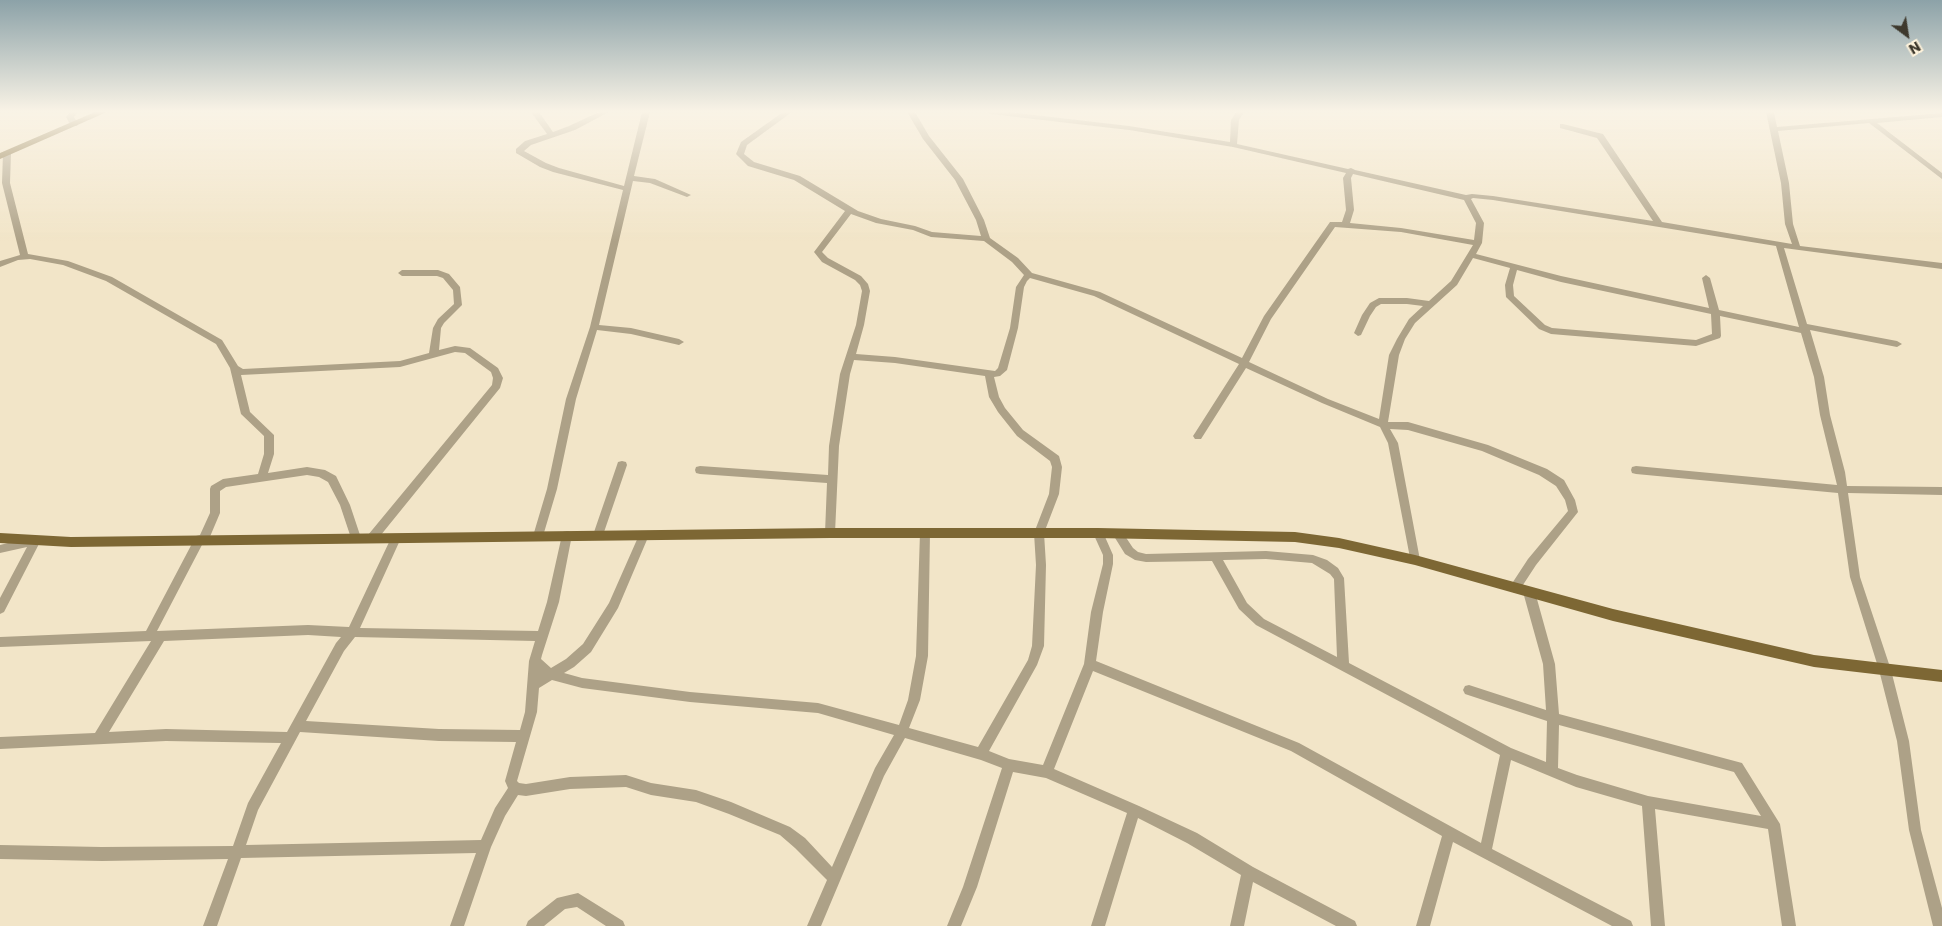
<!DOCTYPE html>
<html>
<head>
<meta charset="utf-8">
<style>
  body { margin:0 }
  #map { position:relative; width:1942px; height:926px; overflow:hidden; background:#f2e5c8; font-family:Poppins,sans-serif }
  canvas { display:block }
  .north { position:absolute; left:1882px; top:10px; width:50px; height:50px; -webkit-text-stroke:4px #fdf2db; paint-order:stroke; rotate:149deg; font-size:14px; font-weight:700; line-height:20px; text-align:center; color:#3e392d }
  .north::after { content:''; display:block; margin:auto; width:18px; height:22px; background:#3e392d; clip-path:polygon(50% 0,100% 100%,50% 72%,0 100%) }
</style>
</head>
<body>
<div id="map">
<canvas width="1942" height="926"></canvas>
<div class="north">N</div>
</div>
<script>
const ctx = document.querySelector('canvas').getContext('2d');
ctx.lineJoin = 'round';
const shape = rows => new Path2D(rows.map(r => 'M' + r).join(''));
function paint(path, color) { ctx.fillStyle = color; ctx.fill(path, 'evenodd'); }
paint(shape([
  [70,112,78,112,74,117,78,124,77,126,71,126,66,117,70,112],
  [531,112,539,112,553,132,569,126,599,112,609,112,575,130,531,145,524,151,546,163,559,168,624,186,642,112,650,112,634,176,655,179,691,195,687,197,650,183,633,181,599,325,631,328,679,339,684,342,679,345,631,334,597,330,576,399,557,489,543,536,542,539,538,540,534,539,533,536,547,489,566,399,590,327,623,190,553,172,540,167,516,153,516,149,525,141,547,134,531,112],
  [783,112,792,112,747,145,744,154,754,162,800,176,858,211,881,219,915,226,932,232,981,236,976,220,955,180,923,139,907,112,915,112,929,136,963,179,984,220,990,238,1018,258,1032,273,1100,292,1242,358,1264,316,1330,222,1342,222,1346,210,1343,178,1346,173,1233,147,1129,130,990,114,986,112,1009,112,1129,126,1230,142,1231,120,1236,112,1244,112,1239,120,1237,144,1348,169,1351,168,1355,170,1466,195,1472,194,1493,196,1653,221,1597,138,1560,128,1560,124,1563,124,1603,134,1662,222,1792,244,1785,224,1781,183,1766,112,1774,112,1777,127,1942,113,1942,117,1877,123,1942,173,1942,179,1869,123,1778,131,1789,183,1793,224,1800,246,1942,263,1942,269,1784,248,1807,324,1897,341,1902,344,1897,347,1810,330,1824,377,1830,415,1845,472,1847,486,1942,487,1942,495,1848,493,1860,577,1891,670,1909,741,1921,830,1942,908,1942,926,1933,926,1909,830,1897,741,1879,670,1850,577,1838,493,1636,474,1632,473,1631,470,1632,467,1636,466,1837,485,1820,415,1814,377,1801,333,1720,316,1721,336,1720,338,1696,346,1551,334,1539,329,1506,297,1505,285,1510,268,1473,258,1457,285,1415,323,1405,339,1399,355,1388,422,1408,422,1488,445,1547,469,1564,480,1575,500,1578,512,1536,565,1519,591,1515,593,1511,591,1509,588,1511,585,1528,559,1568,511,1565,500,1556,486,1539,475,1482,451,1408,430,1390,429,1398,443,1420,560,1419,563,1415,564,1411,563,1388,443,1380,427,1322,403,1246,368,1201,439,1195,439,1193,436,1195,433,1239,364,1094,296,1030,278,1027,281,1024,287,1018,328,1007,370,1000,376,994,377,999,397,1005,408,1023,430,1059,456,1062,467,1059,494,1044,533,1046,565,1044,646,1037,665,989,751,1009,759,1043,765,1084,664,1091,612,1103,564,1103,555,1093,533,1094,530,1098,529,1102,530,1113,555,1113,564,1103,612,1096,661,1299,743,1481,843,1500,755,1256,625,1239,609,1212,561,1146,562,1135,560,1125,554,1112,533,1113,530,1117,529,1121,530,1133,548,1138,552,1146,554,1266,551,1313,555,1327,560,1338,568,1344,578,1349,663,1511,748,1546,762,1547,721,1465,694,1463,690,1465,686,1469,685,1546,710,1543,664,1523,592,1525,589,1529,587,1533,589,1535,592,1555,664,1559,714,1742,763,1780,824,1796,926,1782,926,1768,829,1655,809,1665,926,1651,926,1642,806,1576,787,1511,760,1492,849,1631,921,1633,926,1612,926,1453,842,1430,926,1416,926,1442,836,1291,751,1093,671,1054,769,1139,806,1197,833,1253,867,1355,921,1357,926,1336,926,1253,882,1244,926,1230,926,1241,875,1187,843,1138,818,1105,926,1091,926,1127,813,1046,778,1013,772,977,887,961,926,947,926,963,887,1002,768,981,760,905,738,884,776,821,926,807,926,827,880,795,848,780,835,729,814,696,802,651,795,626,787,570,789,526,796,518,795,505,816,491,847,464,926,450,926,476,853,241,858,217,926,203,926,228,859,102,861,0,859,0,845,102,847,233,846,248,803,281,743,166,741,0,749,0,737,95,733,151,641,0,647,0,637,146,631,196,536,200,535,210,513,210,489,211,486,223,479,258,474,264,454,264,436,241,414,230,368,216,344,106,281,63,265,30,259,18,260,0,267,0,261,20,255,2,183,3,153,7,151,11,153,10,183,28,254,68,261,112,277,222,340,238,366,243,369,400,361,429,353,433,328,438,319,454,304,453,290,443,278,437,276,402,276,398,273,402,270,438,270,449,274,460,287,462,305,444,323,441,328,439,350,455,346,470,348,498,368,503,378,500,388,376,541,372,542,368,541,367,538,368,535,492,385,493,378,491,372,465,353,455,352,400,367,241,375,250,412,274,435,274,454,268,473,307,467,325,470,336,476,350,505,361,538,360,541,356,542,352,541,340,505,328,482,319,477,307,475,226,487,220,491,220,513,209,539,208,542,203,543,157,631,308,625,349,627,391,538,392,535,396,534,400,535,401,538,360,628,538,631,547,602,562,535,563,532,567,531,571,532,572,535,559,602,542,655,541,659,551,668,566,659,583,644,609,603,639,535,640,532,644,531,648,532,649,535,618,608,591,652,574,667,564,673,582,678,690,692,818,703,899,725,908,700,916,656,920,533,921,530,925,529,929,530,930,533,928,656,920,700,909,728,978,747,1028,660,1032,646,1036,565,1034,533,1049,494,1052,467,1050,461,1017,436,998,412,989,397,985,376,895,363,854,360,850,374,839,446,835,533,834,536,830,537,826,536,825,533,827,483,700,474,696,473,695,470,696,467,700,466,828,475,829,446,840,374,856,325,862,291,860,285,855,280,822,262,814,252,845,211,794,180,748,166,736,154,741,142,783,112],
  [1353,174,1464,200,1476,223,1474,240,1401,228,1350,223,1354,210,1351,178,1353,174],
  [1473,198,1493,200,1776,246,1799,327,1719,310,1710,278,1706,275,1702,278,1709,308,1561,276,1476,254,1482,243,1484,223,1471,199,1473,198],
  [851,214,876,223,913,230,931,237,984,241,1012,262,1024,275,1016,287,1010,328,998,368,995,371,895,357,856,354,864,325,870,291,868,284,861,276,828,258,822,252,851,214],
  [1335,227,1401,232,1473,245,1451,281,1429,301,1407,298,1379,298,1370,303,1362,315,1354,333,1358,336,1361,335,1370,316,1376,307,1381,304,1407,304,1423,306,1409,319,1397,339,1389,355,1379,419,1328,399,1249,362,1271,319,1335,227],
  [1517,270,1561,282,1711,314,1712,334,1696,340,1552,328,1545,325,1514,296,1513,285,1517,270],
  [1266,559,1312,563,1330,574,1334,579,1337,657,1264,619,1247,603,1223,560,1266,559],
  [308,635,341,637,336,643,287,732,166,729,109,732,164,641,308,635],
  [355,637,535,641,529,661,525,712,520,730,439,729,306,721,344,651,355,637],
  [552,680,582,688,690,702,818,713,894,735,875,768,832,867,805,838,790,827,731,802,696,790,651,783,626,775,570,777,526,784,519,783,517,781,537,712,539,688,552,680],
  [1559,725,1734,772,1761,816,1648,796,1577,775,1558,768,1559,725],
  [300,732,439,741,516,742,505,781,508,788,495,808,481,840,246,845,258,810,300,732],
  [622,461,626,462,627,465,603,535,602,538,594,538,593,535,617,465,618,462,622,461],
  [36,536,40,537,41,540,4,612,0,614,0,598,27,547,0,553,0,545,36,536],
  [578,893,623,921,625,926,606,926,577,907,565,909,544,926,526,926,528,921,557,898,578,893]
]), '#ada187');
paint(shape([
  [95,112,107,112,0,159,0,153,95,112],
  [830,528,1098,528,1295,532,1339,538,1415,555,1613,609,1814,655,1942,670,1942,682,1814,667,1613,621,1415,565,1339,548,1295,542,1098,538,830,538,71,547,0,543,0,533,71,537,830,528]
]), '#7d6734');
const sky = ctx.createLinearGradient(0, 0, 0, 242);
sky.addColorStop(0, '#8ca2a8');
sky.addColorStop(0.46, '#f9f3e6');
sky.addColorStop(1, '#f9f3e600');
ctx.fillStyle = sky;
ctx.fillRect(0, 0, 1942, 242);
</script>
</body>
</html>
